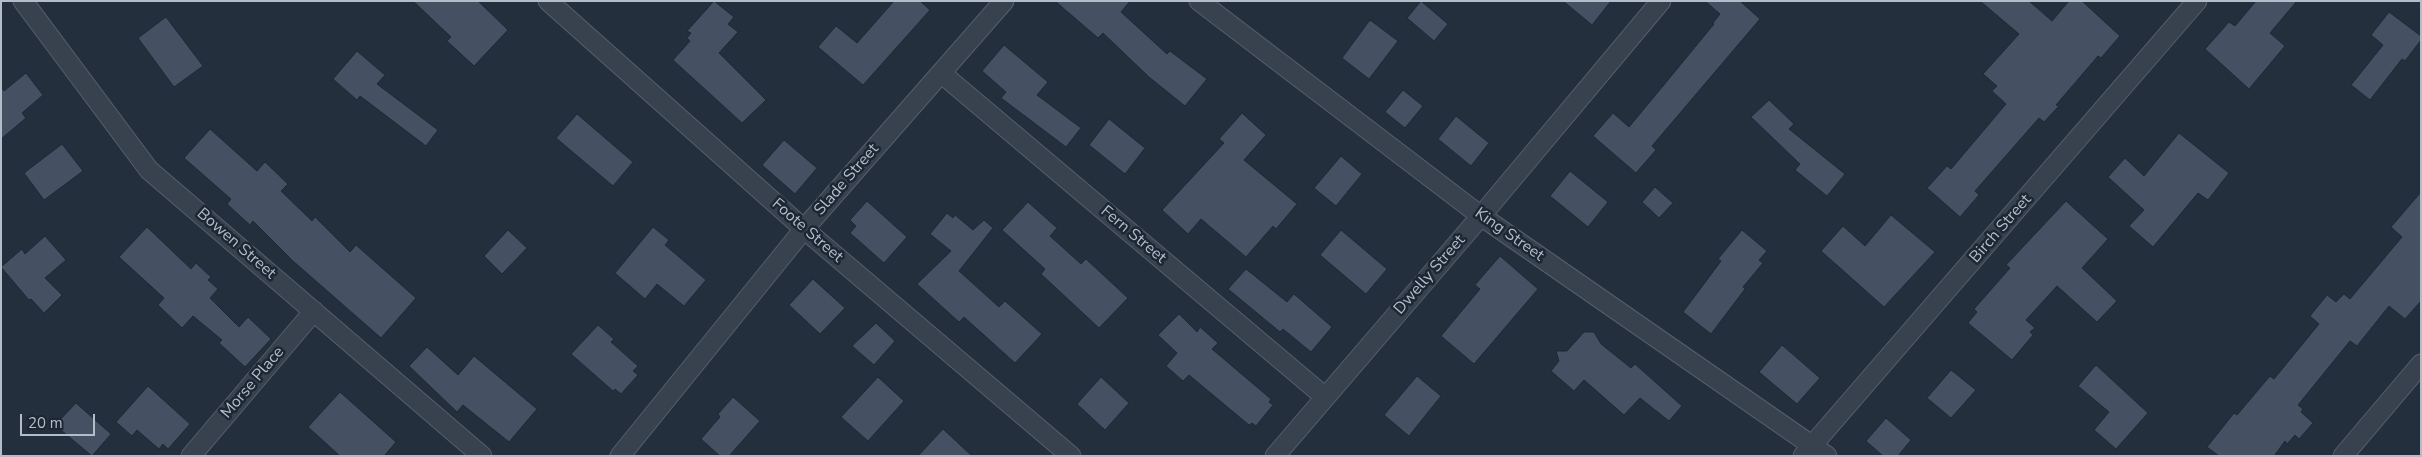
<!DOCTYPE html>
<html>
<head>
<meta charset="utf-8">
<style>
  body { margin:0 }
  #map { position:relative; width:2422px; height:457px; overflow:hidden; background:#242f3e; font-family:"Nunito Sans",sans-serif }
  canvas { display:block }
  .frame { position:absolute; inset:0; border:2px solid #b4bcc9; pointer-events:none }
  .scale { position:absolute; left:20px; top:414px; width:75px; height:22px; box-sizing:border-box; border:2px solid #b4bcc9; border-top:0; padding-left:6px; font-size:15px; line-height:18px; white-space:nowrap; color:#b4bcc9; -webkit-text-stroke:4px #1d2633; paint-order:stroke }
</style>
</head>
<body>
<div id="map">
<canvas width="2422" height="457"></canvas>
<div class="frame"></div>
<div class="scale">20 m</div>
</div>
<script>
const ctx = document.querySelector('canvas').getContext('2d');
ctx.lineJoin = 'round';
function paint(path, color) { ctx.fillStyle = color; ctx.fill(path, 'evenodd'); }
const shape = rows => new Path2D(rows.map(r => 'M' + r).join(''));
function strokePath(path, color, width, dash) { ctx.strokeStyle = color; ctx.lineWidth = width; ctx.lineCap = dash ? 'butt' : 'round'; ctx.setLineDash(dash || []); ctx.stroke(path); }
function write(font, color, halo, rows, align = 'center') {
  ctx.font = font + ' "Nunito Sans",sans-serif'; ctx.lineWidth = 5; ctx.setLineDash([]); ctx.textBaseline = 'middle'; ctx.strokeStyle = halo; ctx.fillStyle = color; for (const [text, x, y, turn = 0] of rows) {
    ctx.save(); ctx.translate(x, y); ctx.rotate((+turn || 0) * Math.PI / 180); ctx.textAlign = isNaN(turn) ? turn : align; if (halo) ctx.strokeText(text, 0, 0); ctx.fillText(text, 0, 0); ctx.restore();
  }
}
const building = shape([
  [413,1,478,1,508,30,474,66,447,41,451,37,413,1],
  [714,1,734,17,728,24,738,32,719,53,766,100,742,123,673,60,690,41,687,38,691,33,687,31,714,1],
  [894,1,920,1,930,10,863,85,818,47,836,26,857,43,894,1],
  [1055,1,1130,1,1121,12,1167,54,1170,51,1207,79,1185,106,1149,77,1103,33,1098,38,1055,1],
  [1421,1,1448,24,1434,41,1407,18,1421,1],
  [1563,1,1611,1,1592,25,1563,1],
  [1705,1,1740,1,1760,19,1652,146,1656,150,1636,173,1593,136,1613,113,1629,127,1663,86,1714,24,1713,23,1720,14,1705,1],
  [1980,1,2029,1,2052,21,2069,1,2082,1,2120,36,2101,58,2098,56,2056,105,2059,106,2044,122,2039,118,1975,191,1979,195,1960,217,1927,188,1947,166,1951,169,2006,104,1992,91,1997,86,1983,74,2019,34,1980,1],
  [2256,1,2297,1,2270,33,2285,46,2249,89,2205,49,2229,22,2235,26,2256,1],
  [2389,12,2421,36,2421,40,2405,61,2402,59,2370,100,2351,85,2383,45,2371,35,2389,12],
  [166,17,203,66,174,87,138,38,166,17],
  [1370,20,1398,41,1369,79,1342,58,1370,20],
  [1004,45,1048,82,1037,95,1081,128,1066,147,1001,98,1006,92,982,71,1004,45],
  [357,51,385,75,377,84,438,130,426,146,360,96,357,100,333,79,357,51],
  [26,73,43,95,22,113,26,118,1,139,1,87,4,91,26,73],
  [1403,90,1423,106,1405,128,1385,112,1403,90],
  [1769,100,1794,124,1789,129,1845,174,1827,196,1795,170,1800,164,1751,117,1769,100],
  [1242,113,1266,135,1244,160,1297,204,1276,229,1273,226,1246,257,1201,219,1188,234,1162,210,1224,143,1219,139,1242,113],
  [577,114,633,162,613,186,556,138,577,114],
  [1456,116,1489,143,1471,166,1438,139,1456,116],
  [1109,119,1145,148,1125,174,1089,145,1109,119],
  [210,129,257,171,265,162,288,184,281,191,312,221,315,217,350,252,356,245,416,298,381,338,293,261,253,221,250,225,227,204,231,199,184,158,210,129],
  [2179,133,2229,173,2208,200,2198,193,2153,247,2129,226,2144,210,2108,177,2125,158,2144,176,2179,133],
  [784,140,817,168,795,194,762,165,784,140],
  [62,144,83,171,44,200,24,173,62,144],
  [1341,156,1362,174,1336,206,1314,188,1341,156],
  [1570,171,1608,202,1588,227,1550,196,1570,171],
  [1655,187,1673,203,1659,218,1642,202,1655,187],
  [2421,192,2421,301,2405,319,2389,306,2357,346,2350,341,2298,405,2303,409,2301,412,2313,423,2299,439,2295,435,2287,444,2285,441,2274,456,2219,456,2207,447,2234,413,2237,415,2270,376,2274,379,2319,324,2310,316,2327,295,2336,302,2344,294,2350,299,2402,237,2391,227,2421,192],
  [867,201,907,237,884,263,850,233,856,226,850,220,867,201],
  [2066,201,2108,239,2082,268,2117,301,2097,322,2057,286,2026,320,2035,328,2030,332,2033,335,2012,360,1968,323,1977,312,1974,309,2010,268,2006,265,2066,201],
  [1028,202,1057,228,1050,236,1081,264,1086,259,1128,298,1099,328,1041,274,1045,269,1002,230,1028,202],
  [947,213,953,218,955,215,973,230,984,220,993,228,959,271,999,307,1005,301,1042,334,1015,363,964,317,959,322,917,284,951,251,930,234,947,213],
  [1891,215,1935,252,1884,307,1821,251,1843,226,1865,246,1891,215],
  [147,227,191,269,196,263,211,277,208,280,218,289,210,298,239,327,248,317,271,339,245,367,219,343,222,340,193,316,182,328,158,305,164,298,119,257,147,227],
  [653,227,669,240,665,245,706,280,684,306,657,284,645,299,615,273,653,227],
  [508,230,527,248,502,274,484,256,508,230],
  [1341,230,1387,269,1366,294,1320,255,1341,230],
  [1742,230,1767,251,1759,260,1763,263,1743,287,1745,289,1711,334,1683,312,1721,261,1718,259,1742,230],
  [45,236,66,260,45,278,62,295,44,313,31,299,29,300,1,267,22,249,25,254,45,236],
  [1500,256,1538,289,1474,364,1441,336,1480,289,1475,285,1500,256],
  [1246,269,1287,302,1294,294,1332,327,1311,352,1283,329,1280,332,1228,289,1246,269],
  [813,279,845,308,820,334,789,305,813,279],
  [1179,314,1197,332,1200,327,1218,343,1212,349,1271,399,1269,402,1273,405,1256,426,1252,423,1249,425,1189,375,1183,381,1166,366,1177,353,1158,335,1179,314],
  [876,323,895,341,874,365,852,346,876,323],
  [598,325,614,339,611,342,638,366,633,371,638,375,621,394,615,389,613,391,571,354,598,325],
  [1584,332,1594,332,1601,344,1631,368,1635,364,1682,406,1669,421,1640,398,1624,415,1584,380,1574,391,1551,371,1559,361,1556,351,1567,351,1584,332],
  [1782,345,1820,378,1797,404,1759,372,1782,345],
  [427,347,458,375,474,356,537,409,509,442,463,405,457,412,409,366,427,347],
  [2096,365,2148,413,2116,449,2094,430,2109,412,2078,386,2096,365],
  [1951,370,1976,390,1951,418,1927,398,1951,370],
  [1417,376,1441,396,1409,436,1384,415,1417,376],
  [878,377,904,401,868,441,841,417,878,377],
  [1101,377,1129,403,1105,430,1077,404,1101,377],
  [148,386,190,424,168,449,163,444,159,449,137,430,132,436,116,422,148,386],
  [340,392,396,442,384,456,340,456,308,427,340,392],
  [733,397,760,421,729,456,720,456,701,439,720,417,718,414,733,397],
  [76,403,111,434,92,456,55,425,76,403],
  [1886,418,1911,440,1898,456,1883,456,1866,441,1886,418],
  [943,429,972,456,918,456,943,429]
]);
paint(building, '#455162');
strokePath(building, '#1f2835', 1);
const minor = shape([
  [23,1,149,170,482,456],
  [548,1,804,229,1071,456],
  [1199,1,1481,216,1827,456],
  [941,73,1325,397],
  [191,456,314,311],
  [620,456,804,229,1004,1],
  [1275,456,1481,216,1661,1],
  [1803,456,2197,1],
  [2343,456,2421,364]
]);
strokePath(minor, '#565f6c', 21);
strokePath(minor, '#38414e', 19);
write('16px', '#b4bcc9', '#1d2633', [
  ["Slade Street",847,180,-49],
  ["Birch Street",2001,229,-49],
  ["Foote Street",807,231,41],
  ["Fern Street",1133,235,40],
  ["King Street",1509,235,35],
  ["Bowen Street",236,244,41],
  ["Dwelly Street",1430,275,-49],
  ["Morse Place",253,383,-50]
]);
</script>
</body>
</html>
